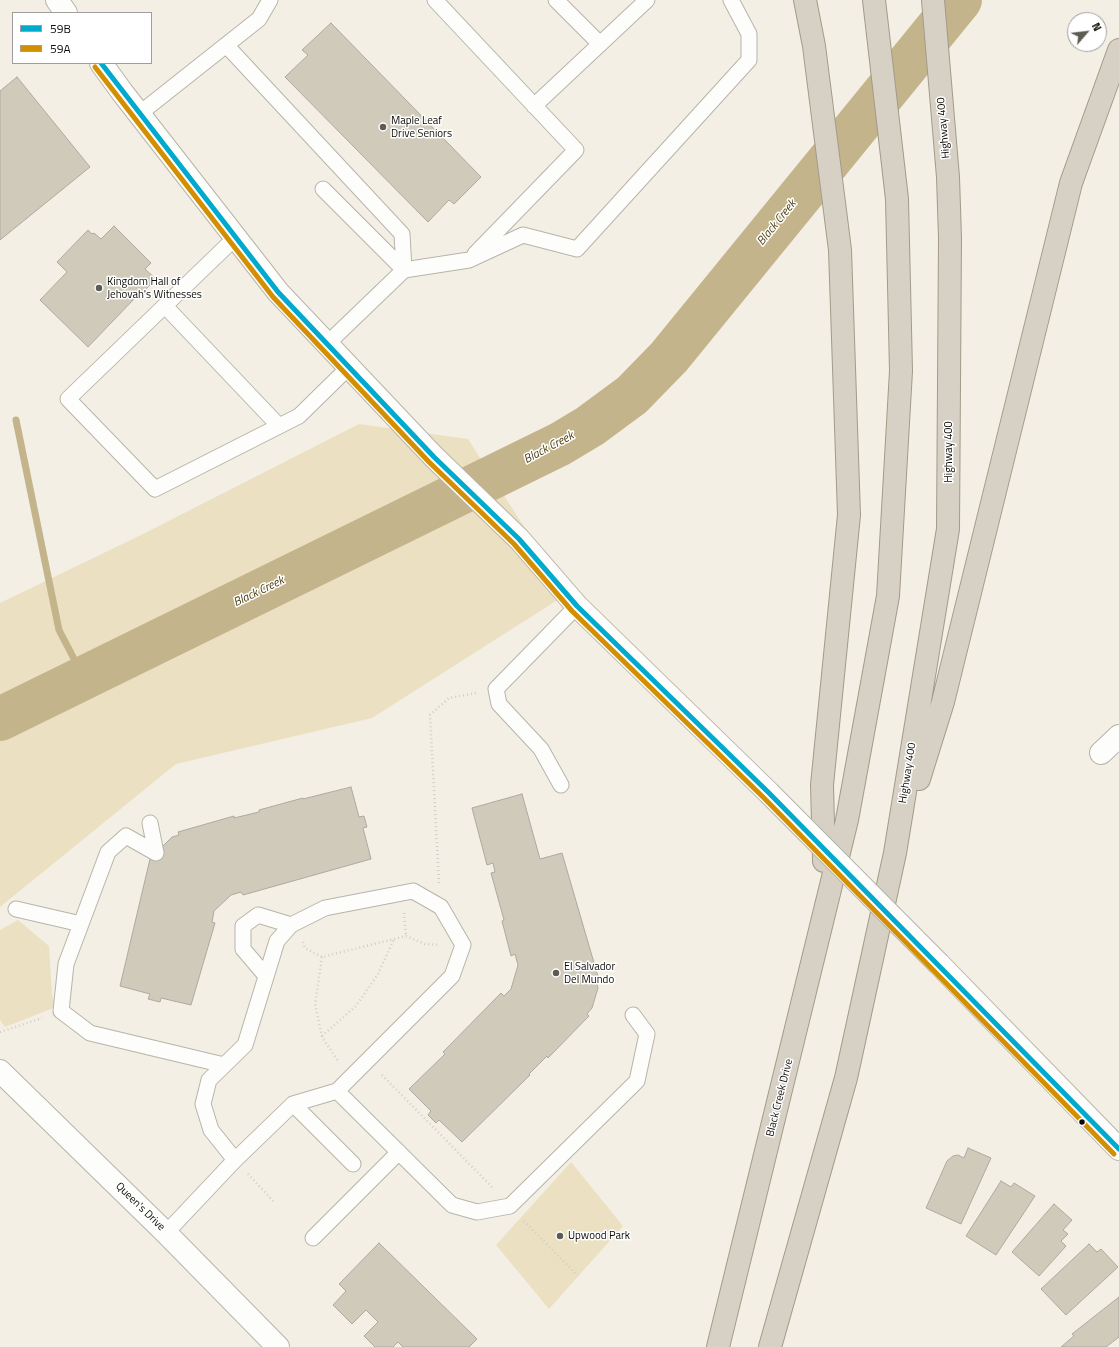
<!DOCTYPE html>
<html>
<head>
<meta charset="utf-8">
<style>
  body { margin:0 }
  #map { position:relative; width:1119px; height:1347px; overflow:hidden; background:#f4efe4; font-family:"Titillium Web",sans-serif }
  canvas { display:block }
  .legend { position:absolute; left:12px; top:12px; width:140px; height:52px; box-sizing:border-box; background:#fff; border:1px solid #9f9e9b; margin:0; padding:5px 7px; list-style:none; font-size:12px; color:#0e0c06 }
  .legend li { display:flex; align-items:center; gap:8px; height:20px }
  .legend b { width:20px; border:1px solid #9f9e9b }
  .north { position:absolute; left:1067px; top:12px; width:40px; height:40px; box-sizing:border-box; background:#fff; border:1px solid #9f9e9b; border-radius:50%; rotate:62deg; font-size:11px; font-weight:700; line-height:16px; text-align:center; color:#0e0c06 }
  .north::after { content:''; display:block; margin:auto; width:14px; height:18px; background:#5e5b54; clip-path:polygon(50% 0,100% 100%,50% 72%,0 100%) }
</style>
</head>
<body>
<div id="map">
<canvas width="1119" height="1347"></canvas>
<ul class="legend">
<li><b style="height:5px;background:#00a9ce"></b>59B</li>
<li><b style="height:5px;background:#d48f01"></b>59A</li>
</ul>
<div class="north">N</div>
</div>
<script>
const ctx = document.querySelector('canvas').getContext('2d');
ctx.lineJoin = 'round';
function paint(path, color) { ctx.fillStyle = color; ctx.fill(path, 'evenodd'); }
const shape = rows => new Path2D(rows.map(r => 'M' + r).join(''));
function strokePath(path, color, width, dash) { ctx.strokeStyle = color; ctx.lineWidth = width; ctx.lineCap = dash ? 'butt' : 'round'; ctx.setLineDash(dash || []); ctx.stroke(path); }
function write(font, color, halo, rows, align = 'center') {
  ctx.font = font + ' "Titillium Web",sans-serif'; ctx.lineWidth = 3; ctx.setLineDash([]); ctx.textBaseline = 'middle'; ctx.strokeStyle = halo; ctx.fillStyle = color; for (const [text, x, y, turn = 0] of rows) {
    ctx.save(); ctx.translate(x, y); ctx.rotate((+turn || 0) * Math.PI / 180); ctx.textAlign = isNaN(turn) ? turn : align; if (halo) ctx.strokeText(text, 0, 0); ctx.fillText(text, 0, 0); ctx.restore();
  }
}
paint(shape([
  [359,424,468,439,567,594,372,718,176,764,0,907,0,603,141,535],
  [18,920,49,946,52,995,56,1007,5,1027,0,1020,0,930],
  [571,1162,623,1226,549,1309,496,1245]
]), '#ece0c2');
strokePath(shape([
  [16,420,59,630,84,678]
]), '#c4b48b', 7);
strokePath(shape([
  [0,719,560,444,590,426,632,395,669,357,960,0]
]), '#c4b48b', 44);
const building = shape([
  [331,23,481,177,454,204,449,200,428,222,285,77,308,55,302,50,331,23],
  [17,77,90,167,0,240,0,91,17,77],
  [114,226,151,263,145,269,156,279,136,299,135,298,88,347,40,300,67,272,57,262,88,230,92,234,94,233,101,239,114,226],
  [351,787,359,817,364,816,367,827,363,828,371,859,243,895,241,892,231,895,214,911,212,922,215,923,191,1005,161,998,160,1002,148,999,150,994,120,986,150,859,154,860,156,853,172,837,179,835,178,832,234,816,234,818,259,812,259,810,303,798,303,799,351,787],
  [522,794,540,859,562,853,599,980,596,981,598,988,592,1008,587,1014,589,1016,548,1058,547,1056,529,1074,530,1075,462,1142,439,1120,436,1123,428,1115,431,1111,409,1089,445,1054,443,1052,501,993,504,996,511,989,518,965,515,954,511,956,502,921,504,920,491,873,495,872,493,863,487,865,472,808,522,794],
  [968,1148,991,1158,961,1224,926,1208,947,1161,953,1156,958,1155,964,1158,968,1148],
  [1001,1181,1011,1187,1014,1183,1035,1196,996,1255,966,1236,1001,1181],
  [1054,1204,1072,1220,1063,1230,1068,1234,1061,1241,1066,1246,1039,1276,1012,1252,1054,1204],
  [379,1243,477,1339,469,1347,403,1347,398,1342,393,1347,375,1347,364,1336,378,1322,366,1310,352,1324,333,1305,346,1291,339,1284,379,1243],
  [1089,1244,1097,1252,1101,1249,1118,1267,1066,1315,1041,1289,1089,1244],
  [1119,1297,1119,1337,1106,1347,1061,1347,1074,1336,1072,1334,1119,1297]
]);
paint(building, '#d0cabb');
strokePath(building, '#aca9a0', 1);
const service = shape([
  [435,0,576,150,475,254],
  [556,0,600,44],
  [226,45,402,234,404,270],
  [534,106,647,0],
  [139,114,259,19,270,0],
  [323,189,404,270],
  [235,238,68,399,155,489,299,416,349,367],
  [165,306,279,426],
  [327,344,404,270,469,260,523,235,577,249,749,60,749,34,731,0],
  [561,785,541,749,499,704,496,689,577,606],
  [150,823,156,853,126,836,108,852,66,964,61,1011,90,1033,224,1065],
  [16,909,81,924],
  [266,976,243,949,243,926,258,915,291,925],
  [293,1104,353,1164],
  [235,1160,211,1130,203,1104,209,1080,245,1045,277,941,291,925,325,908,413,891,441,907,463,945,452,976,337,1091],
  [166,1233,235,1160,293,1104,337,1091,452,1205,477,1212,510,1206,637,1081,647,1034,633,1015],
  [313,1238,399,1152]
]);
const minor = shape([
  [1101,753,1119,736],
  [0,1071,166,1233,278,1347]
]);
const tertiary = shape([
  [57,0,66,13],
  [101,63,122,92,278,292,434,457,519,539,577,606,769,793],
  [939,964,1119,1149]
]);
const motorway = shape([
  [805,0,814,46,840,250,849,515,822,785,824,861],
  [919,779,943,702,1071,183,1119,50],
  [718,1347,847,820,888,596,901,371,897,199,874,0],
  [770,1347,846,1078,895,853,948,529,950,238,948,177,933,0]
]);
strokePath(service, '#b8b4ab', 17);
strokePath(minor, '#b8b4ab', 24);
strokePath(tertiary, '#b8b4ab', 24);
strokePath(motorway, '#a29b89', 24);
strokePath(shape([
  [439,883,430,715,449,698,476,693],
  [404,913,406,936],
  [303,942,305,948,322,957,406,936,425,944,439,945],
  [322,957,315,1004,322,1037,338,1061],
  [0,1032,42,1018],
  [322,1036,356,1006,378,974,394,939],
  [382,1075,493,1188],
  [248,1174,275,1203],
  [524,1221,577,1275]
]), '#cfceca', 2.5, [1, 3]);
strokePath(service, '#fdfdfb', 15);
strokePath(minor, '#fdfdfb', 22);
strokePath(tertiary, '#fdfdfb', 22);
strokePath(motorway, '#d6d1c4', 22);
const tertiaryBridge = shape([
  [769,793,939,964]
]);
strokePath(tertiaryBridge, '#b8b4ab', 24, []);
strokePath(tertiaryBridge, '#fdfdfb', 22);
strokePath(shape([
  [101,63,278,292,434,457,519,539,577,606,769,793,1119,1149]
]), '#00a9ce', 5);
strokePath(shape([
  [95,67,273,297,429,462,514,544,572,611,764,798,1114,1154]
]), '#d48f01', 5);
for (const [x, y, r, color] of [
  [383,127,4,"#5e5b54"],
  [99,288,4,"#5e5b54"],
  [556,973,4,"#5e5b54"],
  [1082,1122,3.5,"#0e0c06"],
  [560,1236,4,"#5e5b54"]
]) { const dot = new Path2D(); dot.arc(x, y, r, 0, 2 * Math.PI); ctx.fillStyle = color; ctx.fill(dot); strokePath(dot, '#fff', 1.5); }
write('11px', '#0e0c06', '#fff', [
  ["Maple Leaf",391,121],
  ["Drive Seniors",391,134],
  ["Kingdom Hall of",107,282],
  ["Jehovah's Witnesses",107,295],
  ["El Salvador",564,967],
  ["Del Mundo",564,980],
  ["Upwood Park",568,1236]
], 'left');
write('11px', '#0e0c06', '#fff', [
  ["Highway 400",944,128,-95],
  ["Highway 400",949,452,-90],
  ["Highway 400",908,773,-81],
  ["Black Creek Drive",780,1098,-76],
  ["Queen's Drive",140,1207,44]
]);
write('italic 12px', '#4c3d11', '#fff', [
  ["Black Creek",777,223,-51],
  ["Black Creek",549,448,-28],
  ["Black Creek",259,592,-26]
]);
</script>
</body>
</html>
